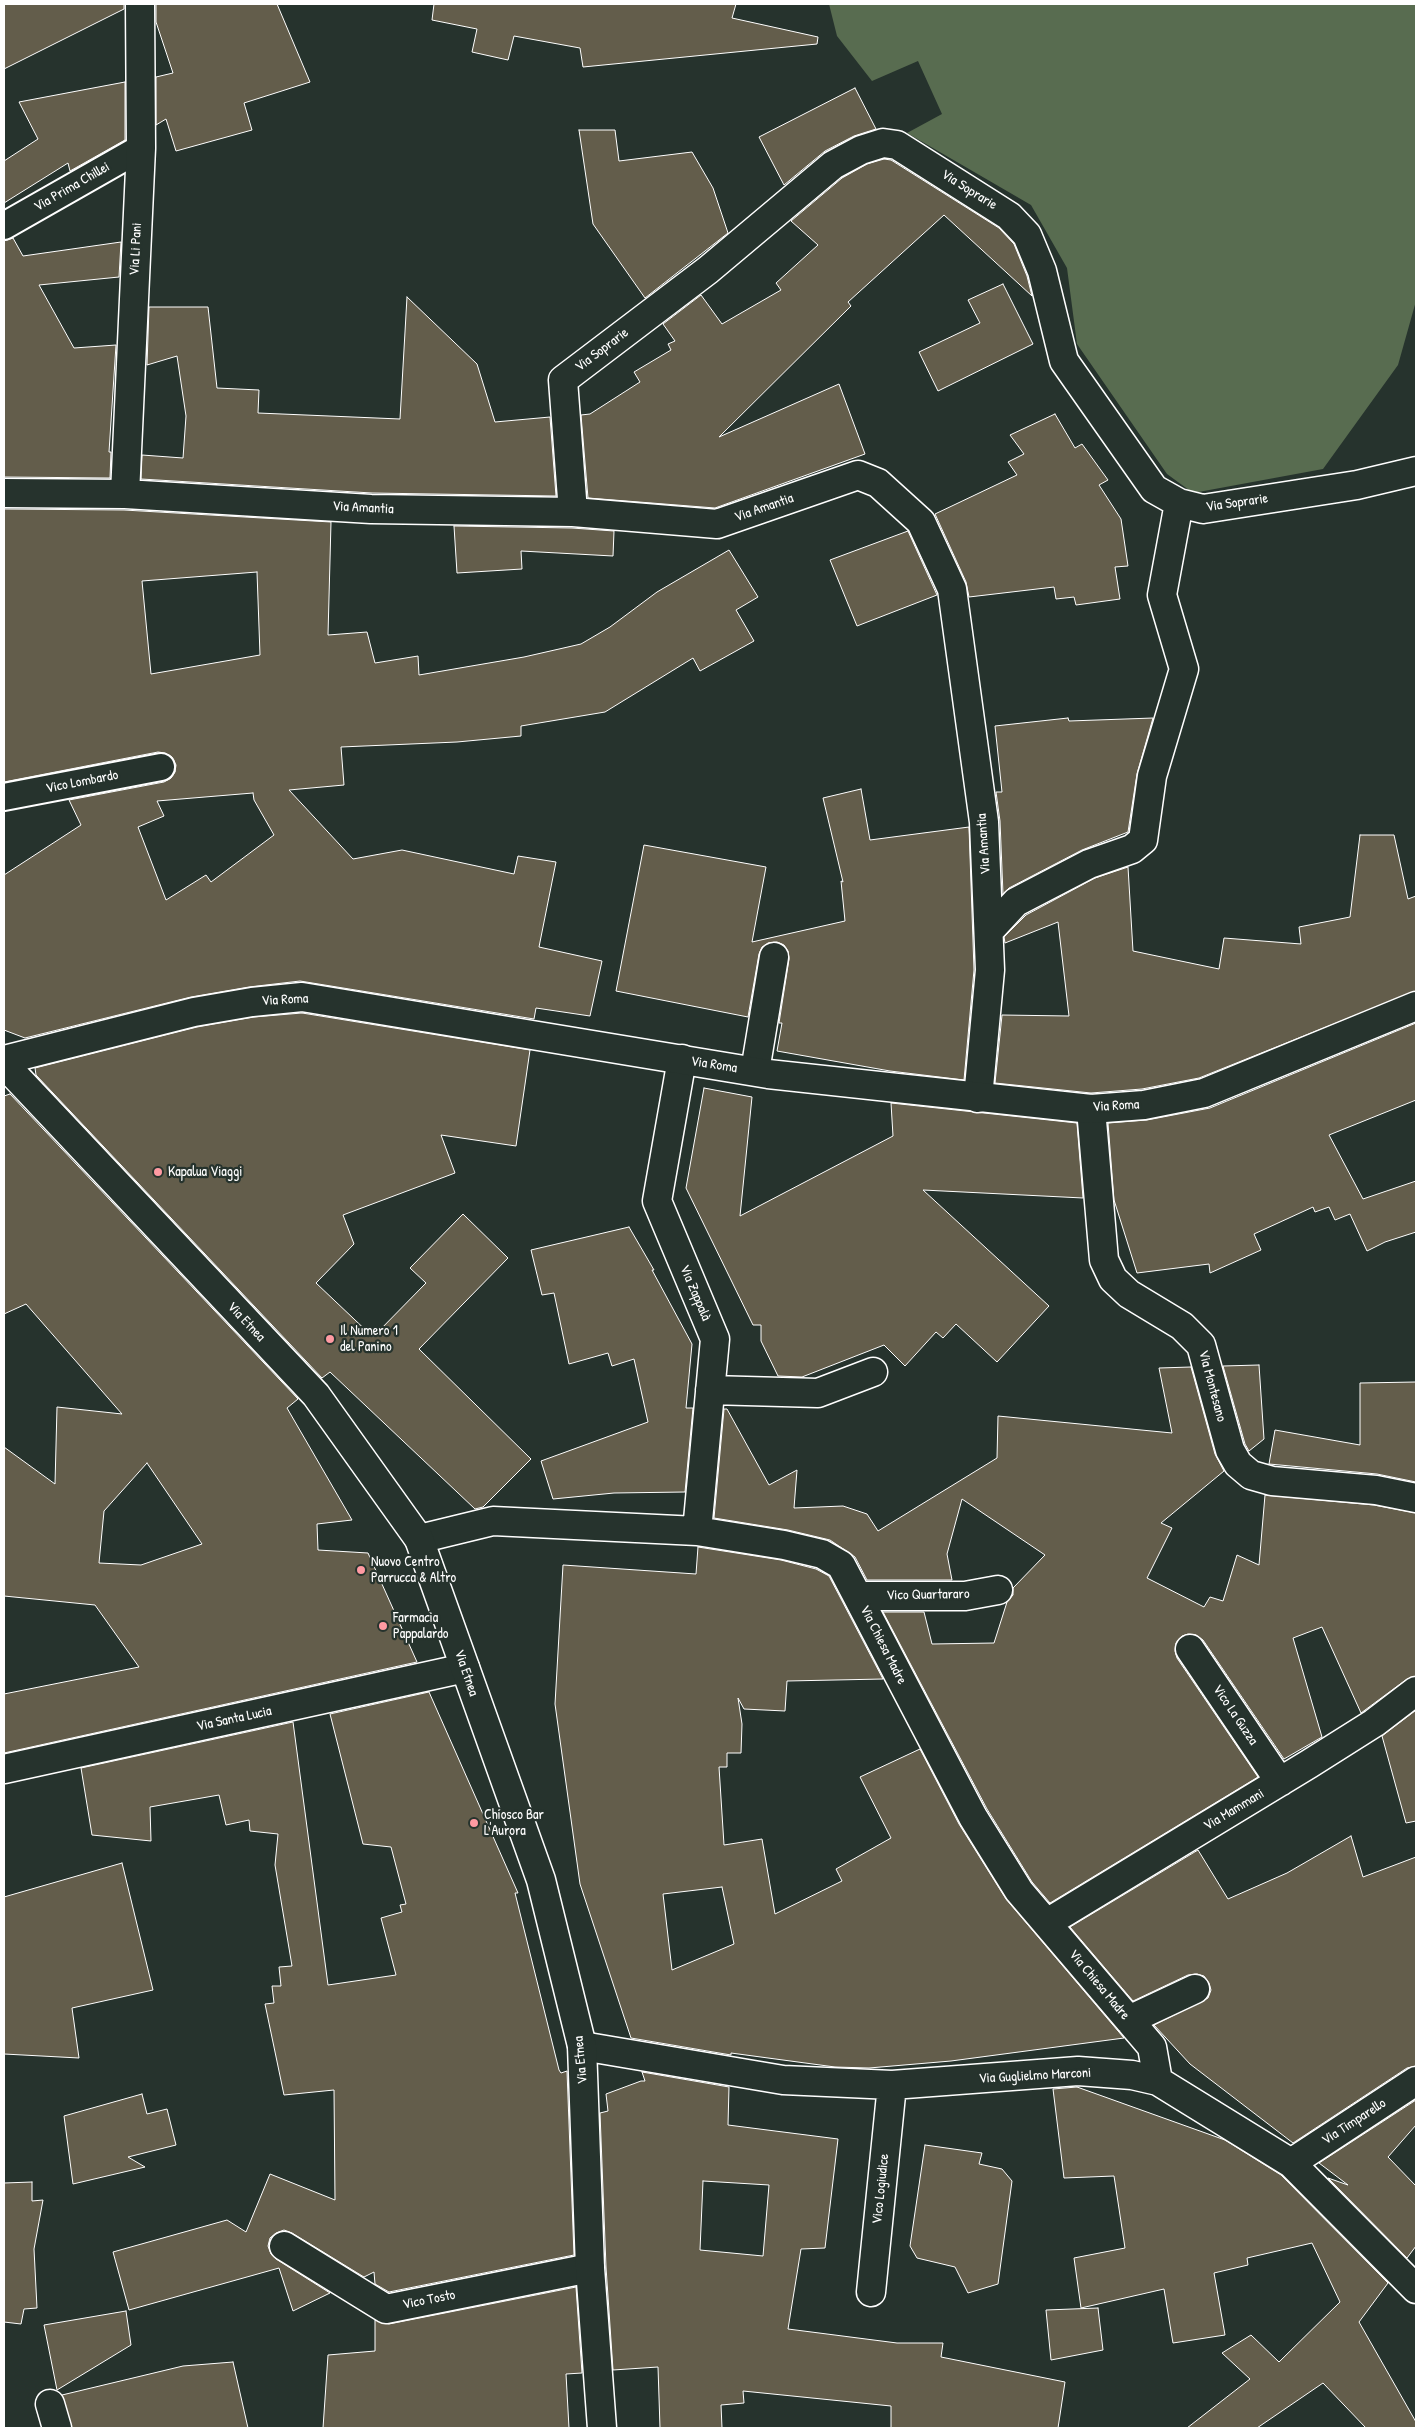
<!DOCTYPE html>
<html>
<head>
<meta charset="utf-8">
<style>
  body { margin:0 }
  #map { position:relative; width:1420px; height:2432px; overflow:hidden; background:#26332d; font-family:"Patrick Hand",sans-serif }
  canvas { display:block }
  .frame { position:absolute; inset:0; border:5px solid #fff; pointer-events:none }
</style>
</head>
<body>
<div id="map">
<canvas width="1420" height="2432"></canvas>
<div class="frame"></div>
</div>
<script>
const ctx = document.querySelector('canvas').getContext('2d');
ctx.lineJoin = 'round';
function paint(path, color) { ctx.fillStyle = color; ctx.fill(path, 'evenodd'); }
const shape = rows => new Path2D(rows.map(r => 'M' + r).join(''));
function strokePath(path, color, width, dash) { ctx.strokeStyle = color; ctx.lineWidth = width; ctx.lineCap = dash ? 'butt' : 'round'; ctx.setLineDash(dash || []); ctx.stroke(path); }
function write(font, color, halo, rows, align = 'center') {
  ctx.font = font + ' "Patrick Hand",sans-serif'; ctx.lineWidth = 4.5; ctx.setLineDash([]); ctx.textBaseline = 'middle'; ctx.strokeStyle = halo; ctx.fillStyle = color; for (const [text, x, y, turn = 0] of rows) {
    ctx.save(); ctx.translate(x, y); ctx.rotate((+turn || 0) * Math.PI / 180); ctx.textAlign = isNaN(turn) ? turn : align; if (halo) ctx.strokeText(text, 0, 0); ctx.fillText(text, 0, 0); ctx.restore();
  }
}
paint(shape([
  [829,4,1416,4,1416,301,1398,365,1323,469,1193,493,1167,474,1077,344,1067,268,1031,205,907,133,942,114,918,61,872,81,837,36]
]), '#586c50');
const building = shape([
  [4,4,124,4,124,9,4,69,4,4],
  [156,4,277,4,310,82,244,103,252,130,176,151,166,119,156,125,156,77,173,73,156,22,156,4],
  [434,4,736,4,732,18,818,37,817,44,583,67,580,48,514,36,508,60,472,52,477,29,432,20,434,4],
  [125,82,125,140,70,171,68,163,4,203,4,161,38,139,19,102,125,82],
  [855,88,876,129,854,136,825,151,784,185,759,137,855,88],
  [579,130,615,130,619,161,692,152,713,188,728,233,645,298,593,224,579,130],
  [884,159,891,160,999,228,1014,244,1027,276,1032,296,944,215,848,302,851,306,719,437,839,384,865,454,715,508,588,498,581,415,590,414,640,382,634,372,671,350,668,344,675,341,663,324,701,295,722,324,781,290,776,283,818,245,791,221,842,178,867,164,884,159],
  [13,238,23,256,121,242,119,277,39,285,74,348,116,345,109,452,111,452,110,478,4,477,4,241,13,238],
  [1003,284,1033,344,938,391,919,352,980,323,968,300,1003,284],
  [407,297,477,364,495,422,550,417,556,496,372,493,141,479,142,455,183,458,186,416,177,356,147,365,149,307,208,307,217,388,259,390,258,413,400,419,407,297],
  [1055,414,1075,448,1082,444,1108,480,1099,485,1121,519,1128,566,1115,567,1120,599,1076,605,1074,597,1056,599,1054,587,969,597,966,582,935,514,1017,475,1008,462,1024,454,1010,435,1055,414],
  [4,509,124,510,331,522,328,635,367,632,375,663,418,656,419,675,524,657,581,644,610,627,657,592,729,550,758,597,736,610,754,641,700,671,693,658,605,712,521,726,521,736,457,742,341,747,344,785,289,790,353,859,402,850,514,874,518,856,556,862,539,947,602,961,590,1016,536,1008,534,1019,300,981,249,987,191,997,25,1038,4,1030,4,875,81,825,69,800,164,782,171,778,175,772,176,765,172,757,165,753,158,752,4,782,4,509],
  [257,572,260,655,151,674,142,581,257,572],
  [253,793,254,800,274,835,211,882,206,875,166,900,138,827,164,816,157,801,253,793],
  [454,526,572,528,614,531,613,556,521,551,522,569,457,573,454,526],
  [908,531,937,595,857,626,830,560,908,531],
  [1068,718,1069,721,1153,718,1137,774,1128,832,1082,850,1009,888,1003,894,1000,821,996,792,1002,792,995,726,1068,718],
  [861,789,870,840,969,827,974,970,964,1080,890,1071,777,1051,782,1023,779,1023,789,959,788,951,784,945,777,942,768,943,762,947,759,954,748,1017,616,991,644,845,766,867,752,942,845,921,841,881,843,882,823,798,861,789],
  [1360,835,1394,835,1408,899,1416,896,1416,991,1199,1078,1142,1089,1091,1093,995,1083,1002,1015,1069,1016,1058,922,1005,943,1004,937,1026,915,1095,878,1128,867,1133,951,1219,969,1224,938,1301,944,1299,927,1350,917,1360,835],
  [302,1013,530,1050,516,1146,441,1135,455,1173,343,1215,354,1244,316,1283,373,1337,426,1283,410,1268,463,1214,508,1258,419,1349,531,1459,483,1507,475,1509,330,1372,322,1378,36,1075,35,1068,197,1027,254,1017,302,1013],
  [1416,1023,1416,1100,1329,1135,1363,1199,1416,1181,1416,1232,1385,1242,1367,1251,1350,1214,1335,1220,1329,1207,1315,1212,1313,1207,1254,1234,1261,1250,1210,1273,1209,1264,1137,1273,1114,1200,1108,1123,1147,1120,1210,1108,1416,1023],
  [704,1088,752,1097,740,1216,893,1136,891,1103,1077,1123,1083,1198,923,1190,1049,1306,997,1362,956,1324,943,1338,936,1332,905,1366,884,1345,802,1377,778,1376,761,1341,761,1325,753,1325,686,1188,704,1088],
  [10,1094,298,1399,287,1408,352,1520,317,1524,318,1550,368,1553,417,1662,4,1753,4,1694,139,1667,95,1605,4,1596,4,1447,55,1484,57,1407,122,1414,26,1304,4,1314,4,1096,10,1094],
  [147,1463,202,1544,141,1565,99,1563,104,1511,147,1463],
  [629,1227,654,1270,652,1270,692,1344,686,1408,693,1408,685,1492,614,1493,553,1499,541,1461,648,1422,634,1359,612,1366,608,1353,569,1364,554,1293,542,1295,531,1250,629,1227],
  [1259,1365,1264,1439,1249,1451,1245,1444,1223,1366,1259,1365],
  [1191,1367,1215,1454,1224,1471,1161,1523,1172,1528,1147,1578,1204,1607,1210,1597,1223,1601,1237,1555,1259,1565,1265,1495,1374,1505,1416,1513,1416,1676,1407,1679,1361,1713,1322,1627,1293,1638,1322,1737,1284,1759,1203,1640,1196,1635,1188,1634,1182,1636,1176,1643,1175,1651,1177,1658,1258,1777,1050,1903,1032,1882,987,1809,883,1612,924,1612,932,1644,994,1643,1007,1602,1013,1595,1013,1588,1045,1555,962,1499,947,1554,952,1580,867,1580,855,1557,830,1540,788,1530,714,1518,724,1409,727,1409,769,1485,797,1470,794,1508,843,1506,867,1514,878,1531,997,1458,998,1416,1172,1433,1159,1368,1191,1367],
  [1416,1382,1416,1482,1377,1474,1269,1464,1275,1430,1360,1445,1360,1383,1416,1382],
  [698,1547,781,1560,816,1569,829,1576,883,1679,787,1681,785,1711,744,1709,738,1698,742,1724,741,1753,727,1753,727,1767,719,1767,724,1845,762,1839,775,1914,842,1881,836,1869,891,1838,860,1777,920,1749,959,1824,1006,1899,1124,2038,951,2061,869,2068,835,2067,731,2053,731,2055,631,2038,580,1884,555,1704,563,1565,696,1574,698,1547],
  [722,1887,734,1944,672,1970,663,1894,722,1887],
  [429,1692,518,1893,515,1893,559,2070,561,2073,567,2071,574,2255,389,2292,375,2284,374,2272,364,2277,292,2233,284,2230,276,2233,270,2238,268,2246,271,2254,276,2259,330,2293,293,2311,279,2268,129,2310,113,2252,227,2220,246,2232,270,2174,335,2200,334,2090,284,2095,265,2004,274,2003,272,1986,281,1986,279,1967,292,1966,275,1865,278,1834,250,1831,249,1820,226,1825,219,1795,150,1807,151,1841,92,1835,81,1768,293,1722,328,1985,396,1975,381,1918,402,1912,400,1905,406,1904,391,1847,363,1844,330,1714,429,1692],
  [1416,1710,1416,1821,1406,1823,1382,1736,1416,1710],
  [1351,1836,1363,1877,1416,1857,1416,2066,1407,2068,1293,2143,1190,2064,1154,2025,1208,1998,1211,1990,1209,1983,1204,1976,1197,1974,1188,1975,1133,2001,1070,1927,1198,1850,1228,1899,1287,1873,1351,1836],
  [122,1863,153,1990,72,2008,79,2058,4,2054,4,1897,122,1863],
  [642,2072,729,2087,728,2125,838,2139,825,2248,801,2249,788,2329,897,2343,943,2343,941,2357,1065,2382,1058,2428,891,2428,891,2406,743,2391,744,2403,721,2405,722,2428,660,2428,658,2367,613,2370,606,2267,600,2113,608,2111,606,2094,641,2081,645,2081,642,2072],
  [703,2181,769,2185,763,2256,700,2250,703,2181],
  [1077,2087,1225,2140,1281,2175,1388,2283,1359,2322,1416,2422,1416,2428,1366,2428,1323,2383,1257,2428,1187,2428,1250,2379,1222,2353,1251,2335,1279,2362,1340,2302,1312,2243,1247,2258,1248,2265,1214,2273,1225,2335,1173,2343,1164,2289,1081,2308,1074,2258,1125,2248,1114,2176,1064,2178,1053,2089,1077,2087],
  [142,2094,147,2114,167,2109,176,2145,128,2157,145,2167,73,2184,64,2116,142,2094],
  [1416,2100,1416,2125,1388,2157,1416,2186,1416,2246,1407,2258,1328,2178,1348,2185,1319,2163,1416,2100],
  [925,2145,982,2153,979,2164,1002,2169,1012,2181,998,2284,968,2293,955,2267,917,2258,910,2246,925,2145],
  [32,2182,32,2201,43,2200,34,2249,37,2308,24,2309,21,2324,4,2322,4,2183,32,2182],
  [576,2287,582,2373,566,2374,569,2428,323,2428,328,2355,375,2351,375,2320,389,2324,576,2287],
  [1098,2308,1103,2350,1051,2360,1046,2310,1098,2308],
  [126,2311,131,2345,57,2390,44,2325,126,2311],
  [233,2362,248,2428,72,2428,62,2395,183,2366,233,2362]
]);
paint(building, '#635d4b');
strokePath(building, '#fff', 1);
const pedestrian = shape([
  [4,226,141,148],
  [4,797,161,767]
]);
const minor = shape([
  [4,493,125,494,371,509,573,512,717,524,858,475,878,483,921,522,952,589,984,822,990,970,978,1098],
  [125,494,141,148,140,4],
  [573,512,563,380,708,270,833,165,861,150,883,143,897,145,1009,216,1027,235,1042,271,1064,361,1154,489,1179,503,1203,509,1357,485,1416,471],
  [989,931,1016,902,1089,864,1132,849,1143,840,1152,776,1184,669,1162,595,1179,503],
  [682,1059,657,1201,715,1339,697,1531],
  [755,1071,774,957],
  [1091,1109,1104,1260,1113,1279,1129,1294,1182,1326,1201,1345,1230,1450,1238,1464,1251,1475,1272,1481,1376,1490,1416,1498],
  [710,1390,818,1393,873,1372],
  [419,1539,493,1521,697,1531,784,1545,822,1554,841,1565,973,1817,1019,1891,1152,2047,1158,2081],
  [858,1596,965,1596,998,1590],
  [1190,1649,1280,1782],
  [4,1769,465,1668],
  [1047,1923,1309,1764,1374,1723,1416,1691],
  [1129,2020,1195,1989],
  [582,2046,783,2080,892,2085,1078,2071,1132,2075,1158,2081,1291,2163,1416,2289],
  [1291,2163,1416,2081],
  [284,2246,386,2309,590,2268],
  [871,2292,892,2085],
  [50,2404,57,2428]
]);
const secondary = shape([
  [4,1060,194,1012,252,1002,302,997,768,1074,1091,1109,1144,1105,1204,1093,1416,1006],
  [4,1064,316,1395,419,1539,541,1880,582,2046,590,2268,602,2428]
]);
strokePath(pedestrian, '#fff', 30);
strokePath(minor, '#fff', 31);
strokePath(secondary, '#fff', 31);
strokePath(pedestrian, '#26332d', 26);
strokePath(minor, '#26332d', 28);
strokePath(secondary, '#26332d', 28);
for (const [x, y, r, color] of [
  [158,1172,5,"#ff9aa2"],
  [330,1339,5,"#ff9aa2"],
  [361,1570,5,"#ff9aa2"],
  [383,1626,5,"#ff9aa2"],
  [474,1823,5,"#ff9aa2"]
]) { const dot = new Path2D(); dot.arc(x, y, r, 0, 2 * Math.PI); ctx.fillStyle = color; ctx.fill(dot); strokePath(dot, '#26332d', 2); }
write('14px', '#fff', '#26332d', [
  ["Via Prima Chillei",72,187,-30],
  ["Via Soprarie",969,190,32],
  ["Via Li Pani",136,249,-87],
  ["Via Soprarie",602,350,-37],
  ["Via Soprarie",1237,503,-8],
  ["Via Amantia",363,508,3],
  ["Via Amantia",764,508,-19],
  ["Vico Lombardo",82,782,-11],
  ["Via Amantia",984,844,-94],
  ["Via Roma",285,1000,-3],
  ["Via Roma",714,1065,9],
  ["Via Roma",1116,1106,-3],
  ["Via Zappalà",695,1293,67],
  ["Via Etnea",246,1322,47],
  ["Via Montesano",1212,1386,75],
  ["Vico Quartararo",928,1595,-1],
  ["Via Chiesa Madre",883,1645,63],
  ["Via Etnea",466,1673,71],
  ["Vico La Guzza",1235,1715,56],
  ["Via Santa Lucia",234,1719,-12],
  ["Via Mammani",1234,1810,-31],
  ["Via Chiesa Madre",1099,1985,50],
  ["Via Etnea",581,2060,-95],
  ["Via Guglielmo Marconi",1035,2076,-3],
  ["Via Timparello",1354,2122,-33],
  ["Vico Logiudice",881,2189,-84],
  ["Vico Tosto",429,2300,-11]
]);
write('14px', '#fff', '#26332d', [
  ["Kapalua Viaggi",168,1172],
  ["Il Numero 1",340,1331],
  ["del Panino",340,1347],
  ["Nuovo Centro",371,1562],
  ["Parrucca & Altro",371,1578],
  ["Farmacia",393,1618],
  ["Pappalardo",393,1634],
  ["Chiosco Bar",484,1815],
  ["L'Aurora",484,1831]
], 'left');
</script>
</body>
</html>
